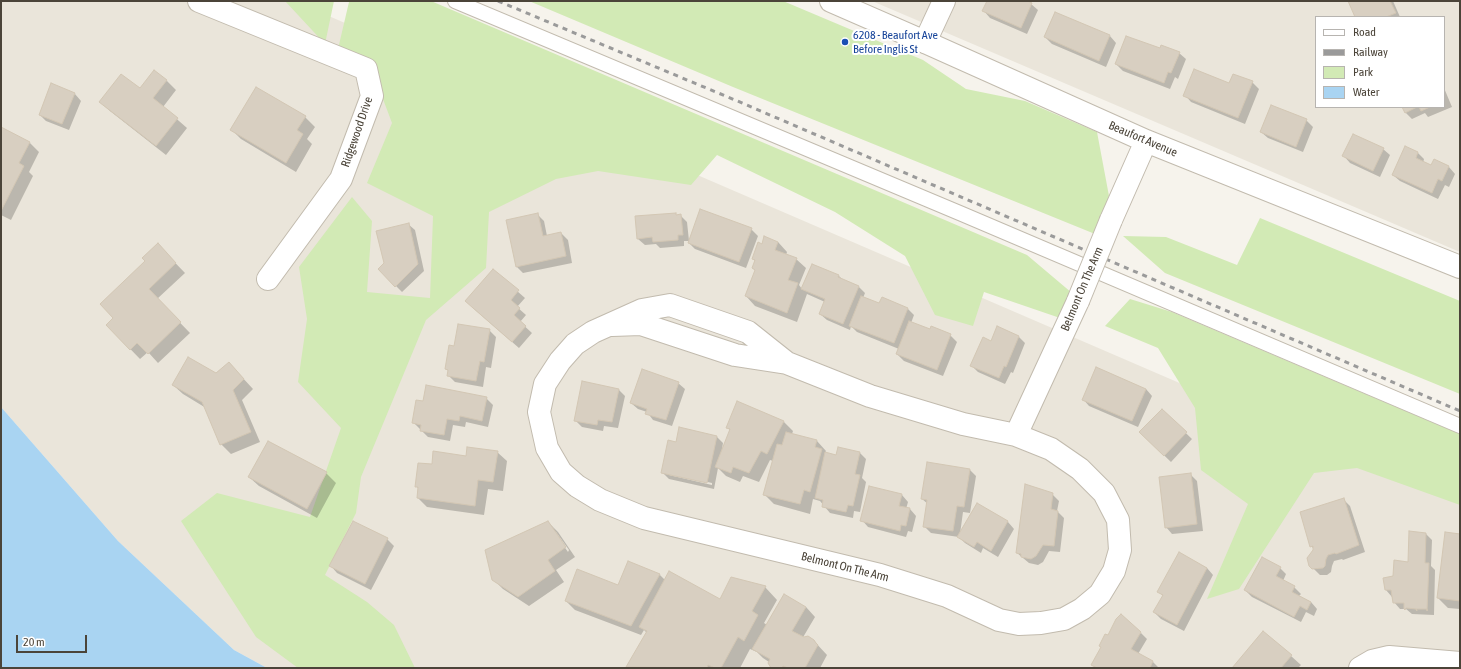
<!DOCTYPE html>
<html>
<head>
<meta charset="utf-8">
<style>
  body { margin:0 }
  #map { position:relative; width:1461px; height:669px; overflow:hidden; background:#f6f3ec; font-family:"Asap Condensed",sans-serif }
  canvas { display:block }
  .frame { position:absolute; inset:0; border:2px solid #4b4439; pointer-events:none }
  .legend { position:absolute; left:1315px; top:16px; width:130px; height:92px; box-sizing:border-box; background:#fff; border:1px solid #b7b4b0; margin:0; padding:5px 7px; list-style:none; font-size:12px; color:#4b4439 }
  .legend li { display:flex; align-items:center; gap:8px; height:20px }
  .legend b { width:20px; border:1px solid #b7b4b0 }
  .scale { position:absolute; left:16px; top:635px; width:71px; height:18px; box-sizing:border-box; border:2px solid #4b4439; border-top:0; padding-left:5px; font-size:12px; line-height:14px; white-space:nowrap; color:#4b4439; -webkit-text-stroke:3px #fff; paint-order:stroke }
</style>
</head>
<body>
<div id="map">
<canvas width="1461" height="669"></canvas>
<div class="frame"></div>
<ul class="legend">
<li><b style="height:5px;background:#fff"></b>Road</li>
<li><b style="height:5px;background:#9a9a9a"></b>Railway</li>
<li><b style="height:11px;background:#d2eab5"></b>Park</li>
<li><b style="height:11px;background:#a9d4f2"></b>Water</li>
</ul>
<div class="scale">20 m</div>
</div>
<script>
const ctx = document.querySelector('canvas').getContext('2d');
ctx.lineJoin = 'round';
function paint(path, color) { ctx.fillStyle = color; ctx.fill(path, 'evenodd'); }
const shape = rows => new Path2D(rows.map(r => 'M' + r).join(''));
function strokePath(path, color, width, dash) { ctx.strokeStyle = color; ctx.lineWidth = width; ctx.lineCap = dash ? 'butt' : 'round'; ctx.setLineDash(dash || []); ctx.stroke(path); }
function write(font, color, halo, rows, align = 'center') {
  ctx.font = font + ' "Asap Condensed",sans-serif'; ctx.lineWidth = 4; ctx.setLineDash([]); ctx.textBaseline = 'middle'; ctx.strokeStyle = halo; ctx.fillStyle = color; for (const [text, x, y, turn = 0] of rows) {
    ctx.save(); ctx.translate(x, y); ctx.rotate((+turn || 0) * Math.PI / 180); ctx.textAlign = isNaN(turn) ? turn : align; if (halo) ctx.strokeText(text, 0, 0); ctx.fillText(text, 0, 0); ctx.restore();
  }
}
paint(shape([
  [1,1,294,1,1460,504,1460,668,267,668,234,650,118,541,1,407],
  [872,1,1460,1,1460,252],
  [1316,17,1444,17,1444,107,1316,107]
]), '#eae5da');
paint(shape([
  [285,1,334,1,325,44],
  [345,1,431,1,1027,255,1072,293,1060,318,984,292,973,326,935,315,905,256,835,212,717,155,691,185,598,171,556,179,489,212,486,268,426,320,361,477,356,513,325,575,367,602,394,625,415,668,298,668,256,637,181,521,217,493,310,517,341,428,298,382,307,319,299,267,352,197,372,221,367,292,430,298,433,216,367,183,392,123,369,62,338,49,349,2],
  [529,1,783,1,923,60,966,89,1025,101,1097,132,1109,196,1095,234,733,87],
  [1260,218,1460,301,1460,394,1165,273,1123,236,1166,237,1237,265],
  [1130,299,1172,312,1460,434,1460,505,1357,468,1314,473,1239,589,1207,599,1248,504,1201,470,1195,408,1158,348,1105,326]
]), '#d2eab5');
paint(shape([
  [1,407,118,541,234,650,267,668,1,668]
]), '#a9d4f2');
paint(shape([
  [988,1,1025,1,1031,4,1038,10,1027,34,990,18,984,11],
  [1349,1,1393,1,1400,17,1356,17],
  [1055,13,1110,36,1116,43,1106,67,1052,44,1045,37],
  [1160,50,1179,53,1186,59,1178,79,1175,77,1170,89,1123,71,1116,64],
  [167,81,176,90,163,107,187,128,166,155,110,111,100,102],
  [1252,82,1259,89,1245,124,1191,102,1185,95,1230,84],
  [1444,88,1452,107,1428,117,1425,113,1412,119,1405,112,1403,107,1444,107],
  [75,94,81,101,69,130,46,121,40,115],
  [305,117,315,127,307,139,312,144,296,172,241,139,232,130],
  [1306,120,1313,127,1303,152,1268,138,1261,132],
  [1,128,29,142,39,152,29,172,33,176,11,220,1,215],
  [1406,148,1418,153,1424,159,1423,163,1432,167,1434,160,1449,167,1455,174,1449,187,1445,185,1438,199,1400,181,1393,175],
  [1383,149,1390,155,1380,177,1350,163,1344,156],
  [537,214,544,221,547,236,561,233,568,240,572,263,523,273,517,267,507,221],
  [675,214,677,216,680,215,687,222,689,241,684,241,684,246,660,248,656,244,645,245,638,239],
  [408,224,415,230,424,271,402,292,379,269,385,264],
  [751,229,758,236,746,268,695,249,689,243],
  [778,242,787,252,786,255,796,259,806,268,799,285,802,289,812,265,839,276,843,280,858,286,865,293,863,298,880,305,882,299,908,309,914,315,911,323,930,330,950,335,957,342,943,376,904,361,897,354,899,349,857,332,851,326,850,330,827,320,820,314,825,302,807,294,797,322,755,306,746,296,756,271,753,268,755,261,753,259,762,245],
  [158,245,185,273,157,299,190,333,158,363,148,352,140,359,107,325,115,318,146,261],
  [493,270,525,298,517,307,526,315,520,322,532,333,519,348,473,308],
  [489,330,496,337,491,368,486,367,483,387,455,382,448,375,449,371,446,369,455,347],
  [1019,337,1025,343,1013,373,1011,372,1005,384,978,372,972,366,992,342],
  [229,363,253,389,242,400,260,442,231,454,221,444,206,408,183,394,173,385,216,374],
  [678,383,685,389,672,426,653,420,647,412,638,409,631,403],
  [1146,389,1152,396,1138,427,1089,406,1083,399],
  [619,390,625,396,618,428,604,426,603,431,582,427,575,420],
  [486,398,493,405,488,427,466,422,465,427,453,425,450,441,428,437,413,422,424,402],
  [738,403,784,422,793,431,792,434,817,441,826,451,825,453,837,456,859,452,866,459,862,478,866,482,860,512,854,511,853,518,830,513,820,501,813,499,810,514,774,504,764,494,773,461,770,460,759,482,743,476,740,482,726,476,718,468,714,489,669,479,662,472,677,443,680,428,717,437,723,443,722,449,731,431,728,428],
  [669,473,712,483,712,485,669,475],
  [1162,410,1192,439,1171,462,1140,432],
  [497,452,507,461,503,491,488,489,484,515,427,507,418,498,419,489,416,486,467,457],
  [970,470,976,476,970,513,963,512,960,534,977,504,1008,522,1014,529,998,557,983,548,981,553,965,543,959,537,931,533,924,526,928,504,922,499],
  [326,473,336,483,317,518,259,486,249,477],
  [1190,474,1197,481,1203,531,1172,534,1166,527],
  [1052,494,1059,501,1057,511,1064,518,1060,552,1049,551,1043,562,1038,565,1029,563,1017,553],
  [902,495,908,502,906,509,910,509,916,516,912,532,908,531,906,537,868,527,862,520],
  [1344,500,1350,506,1365,552,1343,560,1342,559,1334,561,1332,566,1331,572,1327,575,1320,575,1313,568,1315,550,1311,546],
  [548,522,558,532,575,557,556,570,564,582,529,606,503,589,493,579],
  [554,532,556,532,569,550,568,552],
  [1426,534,1432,540,1431,566,1435,570,1434,615,1412,614,1406,609,1400,609,1394,602,1392,597,1386,590,1394,577,1409,563],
  [1460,535,1460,609,1448,608,1438,598],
  [387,539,394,546,371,590,337,573,331,566],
  [1179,554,1207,568,1213,575,1184,631,1161,619,1154,612,1163,596,1159,592],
  [1280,568,1286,574,1283,581,1294,587,1301,594,1299,596,1311,602,1317,609,1314,616,1306,612,1301,622,1252,597,1245,590],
  [659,574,665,580,720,600,765,587,777,600,764,623,767,625,806,607,815,617,802,639,814,641,827,655,820,668,771,668,769,663,769,662,763,658,757,652,750,649,740,668,629,668,628,667,647,633,644,630,641,635,575,610,566,601],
  [1141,633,1147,639,1138,654,1153,662,1159,668,1096,668,1093,665],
  [1291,656,1301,665,1298,668,1234,668]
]), '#0003');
const building = shape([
  [987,1,1028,1,1032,3,1021,28,982,11,987,1],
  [1348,1,1390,1,1396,13,1386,17,1355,17,1348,1],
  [1055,12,1110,35,1099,61,1044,37,1055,12],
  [1126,36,1160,48,1161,45,1180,52,1171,73,1168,72,1164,83,1115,64,1126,36],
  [1194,69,1229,83,1233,74,1253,81,1238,118,1183,96,1194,69],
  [154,70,167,80,153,98,178,118,156,146,99,102,121,74,140,88,154,70],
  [51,83,75,93,62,124,39,115,51,83],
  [256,87,306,116,297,130,303,134,286,163,230,130,256,87],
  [1271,105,1307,119,1296,147,1260,132,1271,105],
  [1402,107,1417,107,1405,113,1402,107],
  [1419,107,1430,107,1421,111,1419,107],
  [1,127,30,142,19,163,24,166,1,211,1,127],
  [1353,134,1384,148,1373,171,1342,156,1353,134],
  [1405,146,1418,152,1416,158,1431,165,1434,159,1449,166,1442,181,1438,179,1432,193,1392,175,1405,146],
  [700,209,752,228,739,262,688,243,700,209],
  [538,213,543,236,561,232,566,256,516,267,506,220,538,213],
  [676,213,676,215,681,214,683,235,678,235,678,240,653,242,652,237,637,239,635,216,676,213],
  [409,223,418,264,395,287,378,269,384,263,376,231,409,223],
  [764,236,778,242,775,250,797,258,788,280,798,283,787,313,745,296,755,270,752,268,755,260,752,259,758,242,762,244,764,236],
  [158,243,176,263,149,289,181,322,148,354,137,343,130,350,106,325,113,318,100,304,145,261,142,258,158,243],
  [812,264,839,275,838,277,859,286,843,324,819,314,825,299,801,289,812,264],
  [493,269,519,290,511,300,520,308,514,315,526,326,512,342,465,301,493,269],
  [861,296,879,303,882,297,908,308,894,343,849,326,861,296],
  [909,321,930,329,931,326,951,334,937,370,896,354,909,321],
  [458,324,490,329,484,362,480,361,476,381,447,376,448,370,445,369,449,345,454,346,458,324],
  [997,326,1019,336,1006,367,1004,366,999,378,970,366,983,337,991,341,997,326],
  [188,357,216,373,229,362,244,379,233,390,251,432,220,445,202,402,172,385,188,357],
  [1096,367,1146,389,1132,421,1082,400,1096,367],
  [642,369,679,382,666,420,645,414,647,409,630,403,642,369],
  [582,381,619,389,612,422,598,420,597,425,574,421,582,381],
  [426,385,487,397,482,421,460,416,459,421,447,419,444,435,420,431,421,425,412,423,416,400,423,401,426,385],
  [737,401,784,421,767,454,761,451,749,473,733,467,731,473,715,467,730,429,726,428,737,401],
  [1162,409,1187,432,1164,456,1139,432,1162,409],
  [679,427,717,436,707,483,661,473,668,440,676,442,679,427],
  [786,432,817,440,815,447,822,449,810,492,804,490,800,504,763,495,777,444,782,445,786,432],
  [268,441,327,472,307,509,248,477,268,441],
  [467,447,498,451,493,482,478,480,475,506,417,498,418,487,415,487,418,463,432,464,433,451,466,456,467,447],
  [838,447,860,452,855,474,860,475,853,506,848,505,846,512,822,507,823,500,815,498,825,452,836,455,838,447],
  [927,462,970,469,964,507,957,506,953,531,923,527,927,500,921,499,927,462],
  [1191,473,1197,524,1165,528,1159,477,1191,473],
  [1025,484,1053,493,1051,509,1058,511,1054,546,1043,545,1036,556,1031,559,1021,557,1021,554,1016,553,1025,484],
  [869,486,902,494,899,506,910,508,906,526,901,525,900,531,860,521,869,486],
  [1344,498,1359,545,1336,554,1335,553,1328,555,1326,559,1325,566,1323,568,1312,569,1309,566,1307,558,1313,550,1313,546,1310,547,1300,512,1344,498],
  [977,503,1008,521,991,551,977,542,974,547,957,537,977,503],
  [353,521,388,538,365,584,329,566,353,521],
  [548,521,566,547,548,560,555,571,518,597,492,580,485,550,548,521],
  [1409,531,1426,533,1425,563,1429,563,1427,611,1427,609,1416,609,1417,611,1416,609,1406,608,1405,610,1404,609,1404,603,1393,603,1391,590,1385,590,1383,578,1393,576,1394,560,1408,562,1409,531],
  [1445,532,1460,534,1460,601,1437,598,1445,532],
  [1179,552,1207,568,1177,625,1153,612,1163,595,1157,592,1179,552],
  [1262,557,1281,567,1276,576,1295,586,1292,592,1311,602,1307,610,1300,606,1294,617,1244,590,1262,557],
  [628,561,660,574,631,626,565,601,577,569,618,585,628,561],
  [669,571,720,599,731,577,766,586,752,611,758,615,744,641,738,637,721,668,715,668,708,665,707,668,626,667,647,631,639,627,669,571],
  [784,594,806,607,792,631,804,637,808,636,814,640,816,643,818,645,805,668,788,668,783,666,781,668,771,668,768,663,770,659,752,649,784,594],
  [1121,614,1141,632,1131,649,1153,661,1150,668,1097,668,1091,665,1101,647,1099,646,1105,634,1108,635,1116,619,1121,614],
  [1263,631,1292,655,1281,668,1232,668,1263,631]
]);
paint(building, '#d8cfc1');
strokePath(building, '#d3c7b4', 1);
const service = shape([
  [455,1,962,214,1460,426]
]);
const minor = shape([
  [199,1,366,69,372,96,341,179,268,279],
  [925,42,1146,141,1460,267],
  [1111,220,1146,141],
  [612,325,641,324,735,355,787,363,870,396,963,424,1016,435,1051,449,1080,469,1104,493,1118,520,1120,550,1114,571,1100,594,1082,609,1064,619,1041,623,1019,624,999,620,947,596,880,575,644,518,600,500,577,486,561,472,547,448,539,412,545,384,560,361,575,344,593,332,642,310,670,305,748,332,787,363],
  [1016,435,1078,301],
  [1360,668,1372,661,1389,657,1460,663]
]);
const tertiary = shape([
  [831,1,925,42,944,1]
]);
strokePath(service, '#c2bbae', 16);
strokePath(minor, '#c2bbae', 24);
strokePath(tertiary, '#c2bbae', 24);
strokePath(service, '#fff', 14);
strokePath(minor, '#fff', 22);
strokePath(tertiary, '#fff', 22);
strokePath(shape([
  [498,1,735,100,1460,411]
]), '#9a9a9a', 3, [5, 5]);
const minorBridge = shape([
  [1078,301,1111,220]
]);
strokePath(minorBridge, '#c2bbae', 24, []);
strokePath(minorBridge, '#fff', 22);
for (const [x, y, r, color] of [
  [845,42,4,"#1a4fb4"]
]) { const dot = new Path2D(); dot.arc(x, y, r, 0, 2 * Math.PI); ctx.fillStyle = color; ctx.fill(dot); strokePath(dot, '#fff', 1.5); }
write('12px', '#164399', '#fff', [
  ["6208 - Beaufort Ave",853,35],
  ["Before Inglis St",853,49]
], 'left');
write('12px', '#4b4439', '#fff', [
  ["Ridgewood Drive",357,132,-71],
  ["Beaufort Avenue",1143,139,23],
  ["Belmont On The Arm",1082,289,-67],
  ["Belmont On The Arm",845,567,14]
]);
</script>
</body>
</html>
